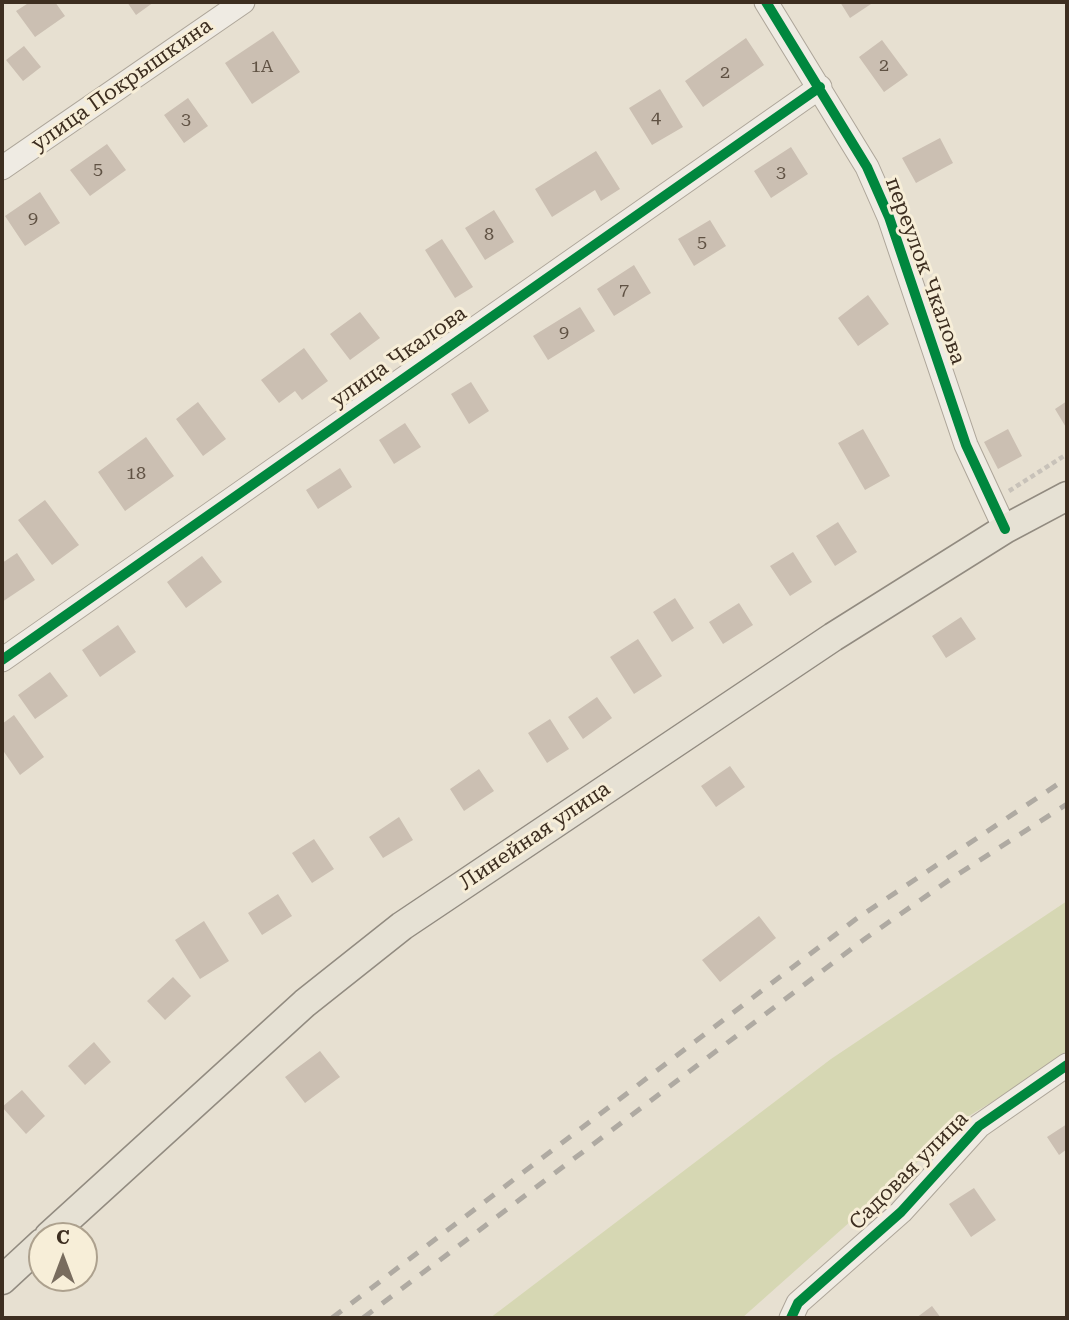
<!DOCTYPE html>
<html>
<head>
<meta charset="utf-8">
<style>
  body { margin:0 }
  #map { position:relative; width:1069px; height:1320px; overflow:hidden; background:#e7e0d1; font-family:"Roboto Serif",serif }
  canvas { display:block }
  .frame { position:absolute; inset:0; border:4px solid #3d2e20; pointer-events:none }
  .north { position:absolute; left:28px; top:1222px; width:70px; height:70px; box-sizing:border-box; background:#f7eed8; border:2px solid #ada18e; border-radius:50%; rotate:0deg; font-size:19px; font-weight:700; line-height:28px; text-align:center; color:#3d2e20 }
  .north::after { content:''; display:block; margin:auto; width:24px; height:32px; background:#786c5e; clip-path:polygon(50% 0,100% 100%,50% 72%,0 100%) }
</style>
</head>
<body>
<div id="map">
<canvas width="1069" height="1320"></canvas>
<div class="frame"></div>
<div class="north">С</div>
</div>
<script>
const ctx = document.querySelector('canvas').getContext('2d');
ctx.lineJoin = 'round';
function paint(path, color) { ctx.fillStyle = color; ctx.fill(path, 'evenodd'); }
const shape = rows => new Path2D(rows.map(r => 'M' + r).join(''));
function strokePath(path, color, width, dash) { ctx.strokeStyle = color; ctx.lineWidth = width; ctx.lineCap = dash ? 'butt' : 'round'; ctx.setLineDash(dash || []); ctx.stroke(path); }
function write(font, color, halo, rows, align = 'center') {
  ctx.font = font + ' "Roboto Serif",serif'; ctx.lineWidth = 6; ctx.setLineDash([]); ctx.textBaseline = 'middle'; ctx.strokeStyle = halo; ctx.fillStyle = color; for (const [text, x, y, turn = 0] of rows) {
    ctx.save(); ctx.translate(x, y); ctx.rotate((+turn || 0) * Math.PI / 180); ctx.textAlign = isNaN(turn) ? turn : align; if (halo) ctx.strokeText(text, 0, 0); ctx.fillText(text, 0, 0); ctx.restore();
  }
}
paint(shape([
  [1067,901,1067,1056,969,1116,742,1318,490,1318,831,1059]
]), '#d6d7b3');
paint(shape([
  [30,2,55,2,65,16,35,37,16,11],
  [127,2,154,2,136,15],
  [840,2,874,2,850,18],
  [273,31,300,72,252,104,225,63],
  [746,38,764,65,703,107,685,81],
  [882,40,908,75,884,92,859,57],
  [24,46,41,67,23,81,6,60],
  [660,89,683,127,652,145,629,108],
  [188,98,208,126,184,143,164,115],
  [940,138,953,163,916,183,902,158],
  [107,144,126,170,90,196,70,170],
  [791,147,808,174,771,198,754,171],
  [596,151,620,189,601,201,595,190,552,217,535,189],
  [40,192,60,223,25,246,5,216],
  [494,210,514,242,485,260,465,228],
  [710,220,726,246,694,266,678,239],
  [442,239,473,287,455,298,425,250],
  [634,265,651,293,614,316,597,289],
  [868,295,889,324,858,346,838,318],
  [580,307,595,331,548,360,533,336],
  [360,312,380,338,350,360,330,334],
  [304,348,328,381,302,400,295,391,279,403,261,380],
  [471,382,489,411,469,424,451,394],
  [1067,401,1067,429,1055,409],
  [198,402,226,439,203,456,176,419],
  [405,423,421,447,394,464,379,440],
  [863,429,890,476,865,490,838,443],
  [1008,429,1022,456,998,469,984,442],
  [146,437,174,476,125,511,98,472],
  [340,468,352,487,318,509,306,490],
  [45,500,79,545,52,565,18,520],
  [838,522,857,552,835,566,816,536],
  [793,552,812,582,790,596,770,566],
  [17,553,35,580,2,602,2,563],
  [202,556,222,582,186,608,167,582],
  [675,598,694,628,672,642,653,612],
  [739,603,753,625,723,644,709,622],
  [961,617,976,639,946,658,932,636],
  [118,625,136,652,100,677,82,650],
  [638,639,662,676,634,694,610,657],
  [50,672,68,696,35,719,18,695],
  [597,697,612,718,583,739,568,717],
  [14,715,44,757,20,775,2,749,2,724],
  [550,719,569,749,547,763,528,733],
  [730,766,745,787,716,807,701,786],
  [479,769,494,791,464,811,450,789],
  [399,817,413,840,383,858,369,837],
  [314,839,334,869,312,883,292,853],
  [278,894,292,916,262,935,248,913],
  [759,916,776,938,720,982,702,960],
  [204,921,229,961,200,979,175,940],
  [173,977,191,996,165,1020,147,1001],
  [94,1042,111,1062,85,1085,68,1066],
  [320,1051,340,1077,305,1103,285,1077],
  [22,1090,45,1116,26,1134,2,1107],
  [1067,1124,1067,1149,1059,1155,1047,1137],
  [974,1188,996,1220,971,1237,949,1204],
  [932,1306,941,1318,916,1318]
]), '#cbbfb2');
const minor = shape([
  [766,2,867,167,889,217,966,445,1005,529],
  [2,168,243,2],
  [2,660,820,87],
  [791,1318,798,1303,901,1212,979,1126,1067,1065]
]);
const major = shape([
  [49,1236,305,1003,402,926,833,637,1005,529,1067,496],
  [2,1280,42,1243]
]);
strokePath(minor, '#ada599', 25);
strokePath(major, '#928b80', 31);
strokePath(shape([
  [1009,491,1067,454]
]), '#c8c2b9', 4.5, [5, 3.5]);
strokePath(minor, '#efebe3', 23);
strokePath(major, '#e6e1d4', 28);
strokePath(shape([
  [332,1318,856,919,1067,778],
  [363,1318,866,938,952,878,1067,804]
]), '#afaaa2', 5, [12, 12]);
strokePath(shape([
  [766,2,867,167,889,217,966,445,1005,529],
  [2,660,820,87],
  [791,1318,798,1303,901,1212,979,1126,1067,1065]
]), '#00873e', 10);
write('18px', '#605244', null, [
  ["2",884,66],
  ["1А",262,67],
  ["2",725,73],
  ["4",656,118],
  ["3",186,120],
  ["5",98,170],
  ["3",781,173],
  ["9",33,219],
  ["8",489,235],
  ["5",702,243],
  ["7",624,291],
  ["9",564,333],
  ["18",136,474]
]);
write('21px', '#3d2e20', '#f7eed8', [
  ["улица Покрышкина",122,85,-35],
  ["переулок Чкалова",925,271,70],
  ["улица Чкалова",399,357,-35],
  ["Линейная улица",535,836,-34],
  ["Садовая улица",909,1171,-45]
]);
</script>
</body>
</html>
